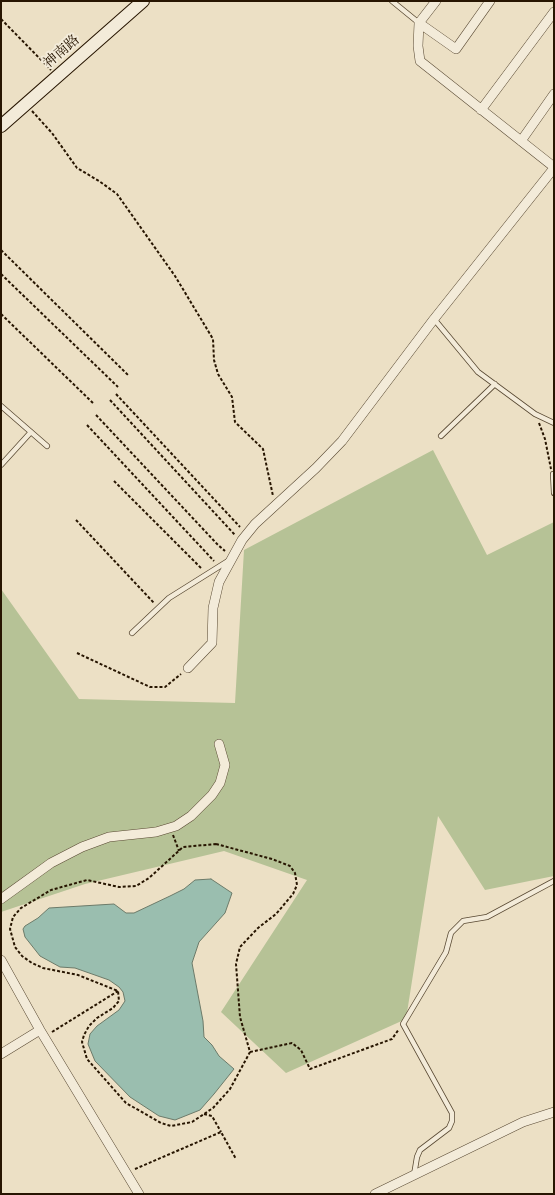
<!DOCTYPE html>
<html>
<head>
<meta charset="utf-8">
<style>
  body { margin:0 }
  #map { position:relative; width:555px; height:1195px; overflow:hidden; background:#ece0c5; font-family:"Libre Bodoni",serif }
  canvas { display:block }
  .frame { position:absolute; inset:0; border:2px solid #271501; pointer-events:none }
</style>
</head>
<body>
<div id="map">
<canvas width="555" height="1195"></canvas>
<div class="frame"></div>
</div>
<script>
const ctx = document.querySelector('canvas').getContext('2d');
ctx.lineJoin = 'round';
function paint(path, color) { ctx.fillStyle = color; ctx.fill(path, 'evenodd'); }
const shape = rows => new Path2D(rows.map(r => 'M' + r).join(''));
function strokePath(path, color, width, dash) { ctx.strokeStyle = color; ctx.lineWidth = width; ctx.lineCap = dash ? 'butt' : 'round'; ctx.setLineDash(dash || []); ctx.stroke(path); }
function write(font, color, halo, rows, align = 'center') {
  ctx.font = font + ' "Libre Bodoni","Noto Serif SC",serif'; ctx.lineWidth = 4; ctx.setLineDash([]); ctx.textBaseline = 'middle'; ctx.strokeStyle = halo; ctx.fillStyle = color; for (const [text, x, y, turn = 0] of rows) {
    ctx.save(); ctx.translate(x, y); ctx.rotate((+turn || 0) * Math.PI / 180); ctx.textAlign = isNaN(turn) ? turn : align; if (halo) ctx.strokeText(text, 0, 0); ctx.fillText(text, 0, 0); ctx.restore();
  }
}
paint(shape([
  [433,450,487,555,554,522,554,876,485,890,438,816,406,1019,286,1073,221,1012,307,880,224,851,85,884,1,912,1,589,79,699,235,703,244,550]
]), '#b6c296');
const water = shape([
  [211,879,232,893,225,913,199,942,192,963,203,1021,204,1037,212,1045,219,1056,234,1069,214,1094,200,1110,175,1120,159,1116,130,1097,95,1061,88,1044,90,1034,97,1026,119,1010,125,1001,123,992,119,987,109,980,75,968,60,967,40,956,25,937,23,929,25,926,38,918,49,908,114,904,126,913,134,913,170,896,184,889,195,880,211,879]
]);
paint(water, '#9abeaf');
strokePath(water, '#6c7a69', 1);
const lane = shape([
  [392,1,419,23],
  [434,319,478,372,535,414,554,423],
  [1,406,47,446],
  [441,436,495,384],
  [1,465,31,432],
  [553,474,554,493],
  [132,633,169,598,228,561],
  [414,1175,417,1157,420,1150,449,1128,452,1121,452,1113,403,1024,446,952,451,933,463,921,487,917,554,881]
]);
const street = shape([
  [436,1,419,23,418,46,420,61,554,167],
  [419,23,456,49,490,1],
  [481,110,554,12],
  [521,141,554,94],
  [188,668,212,643,213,608,219,582,242,540,255,524,316,468,342,441,434,319,554,168],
  [1,899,51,863,82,847,109,837,156,832,176,826,191,816,212,795,220,783,225,765,219,744],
  [1,960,40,1030,139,1194],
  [1,1054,40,1030],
  [375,1194,523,1122,554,1112]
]);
const secondary = shape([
  [1,126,143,1]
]);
strokePath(lane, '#584832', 6);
strokePath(street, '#584832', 10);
strokePath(secondary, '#271501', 14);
strokePath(shape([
  [1,19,51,70],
  [32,111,52,133,77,168,99,181,117,194,175,276,213,339,214,360,218,374,232,397,235,422,263,449,273,496],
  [1,250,128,375],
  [1,274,118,387],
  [1,314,94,404],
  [116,394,240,527],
  [110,400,235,535],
  [96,415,218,545,225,551],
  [539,423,545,439,551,469],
  [87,425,214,561],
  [114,481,202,569],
  [76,520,154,603],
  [77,653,150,687,165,687,181,674],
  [173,835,179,851],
  [216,844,272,859,290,866,295,873,297,885,293,894,276,914,258,928,240,947,236,964,240,1017,250,1052,230,1089,213,1108,192,1122,171,1126,161,1123,126,1103,87,1059,82,1042,84,1035,89,1026,97,1018,113,1008,119,1001,118,991,78,975,43,968,32,963,22,956,15,947,10,929,13,917,21,908,51,890,87,880,119,887,136,886,149,878,183,847,216,844],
  [52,1032,118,991],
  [250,1052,292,1043,301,1050,310,1069,392,1039,399,1029],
  [204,1114,212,1116,221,1132],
  [135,1169,221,1132,236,1159]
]), '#271501', 2, [3, 2]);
strokePath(lane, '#f3ebd9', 4.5);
strokePath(street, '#f3ebd9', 9);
strokePath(secondary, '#f3ebd9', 12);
write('14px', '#271501', '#f3ebd9', [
  ["神南路",62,52,-41]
]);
</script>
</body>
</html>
